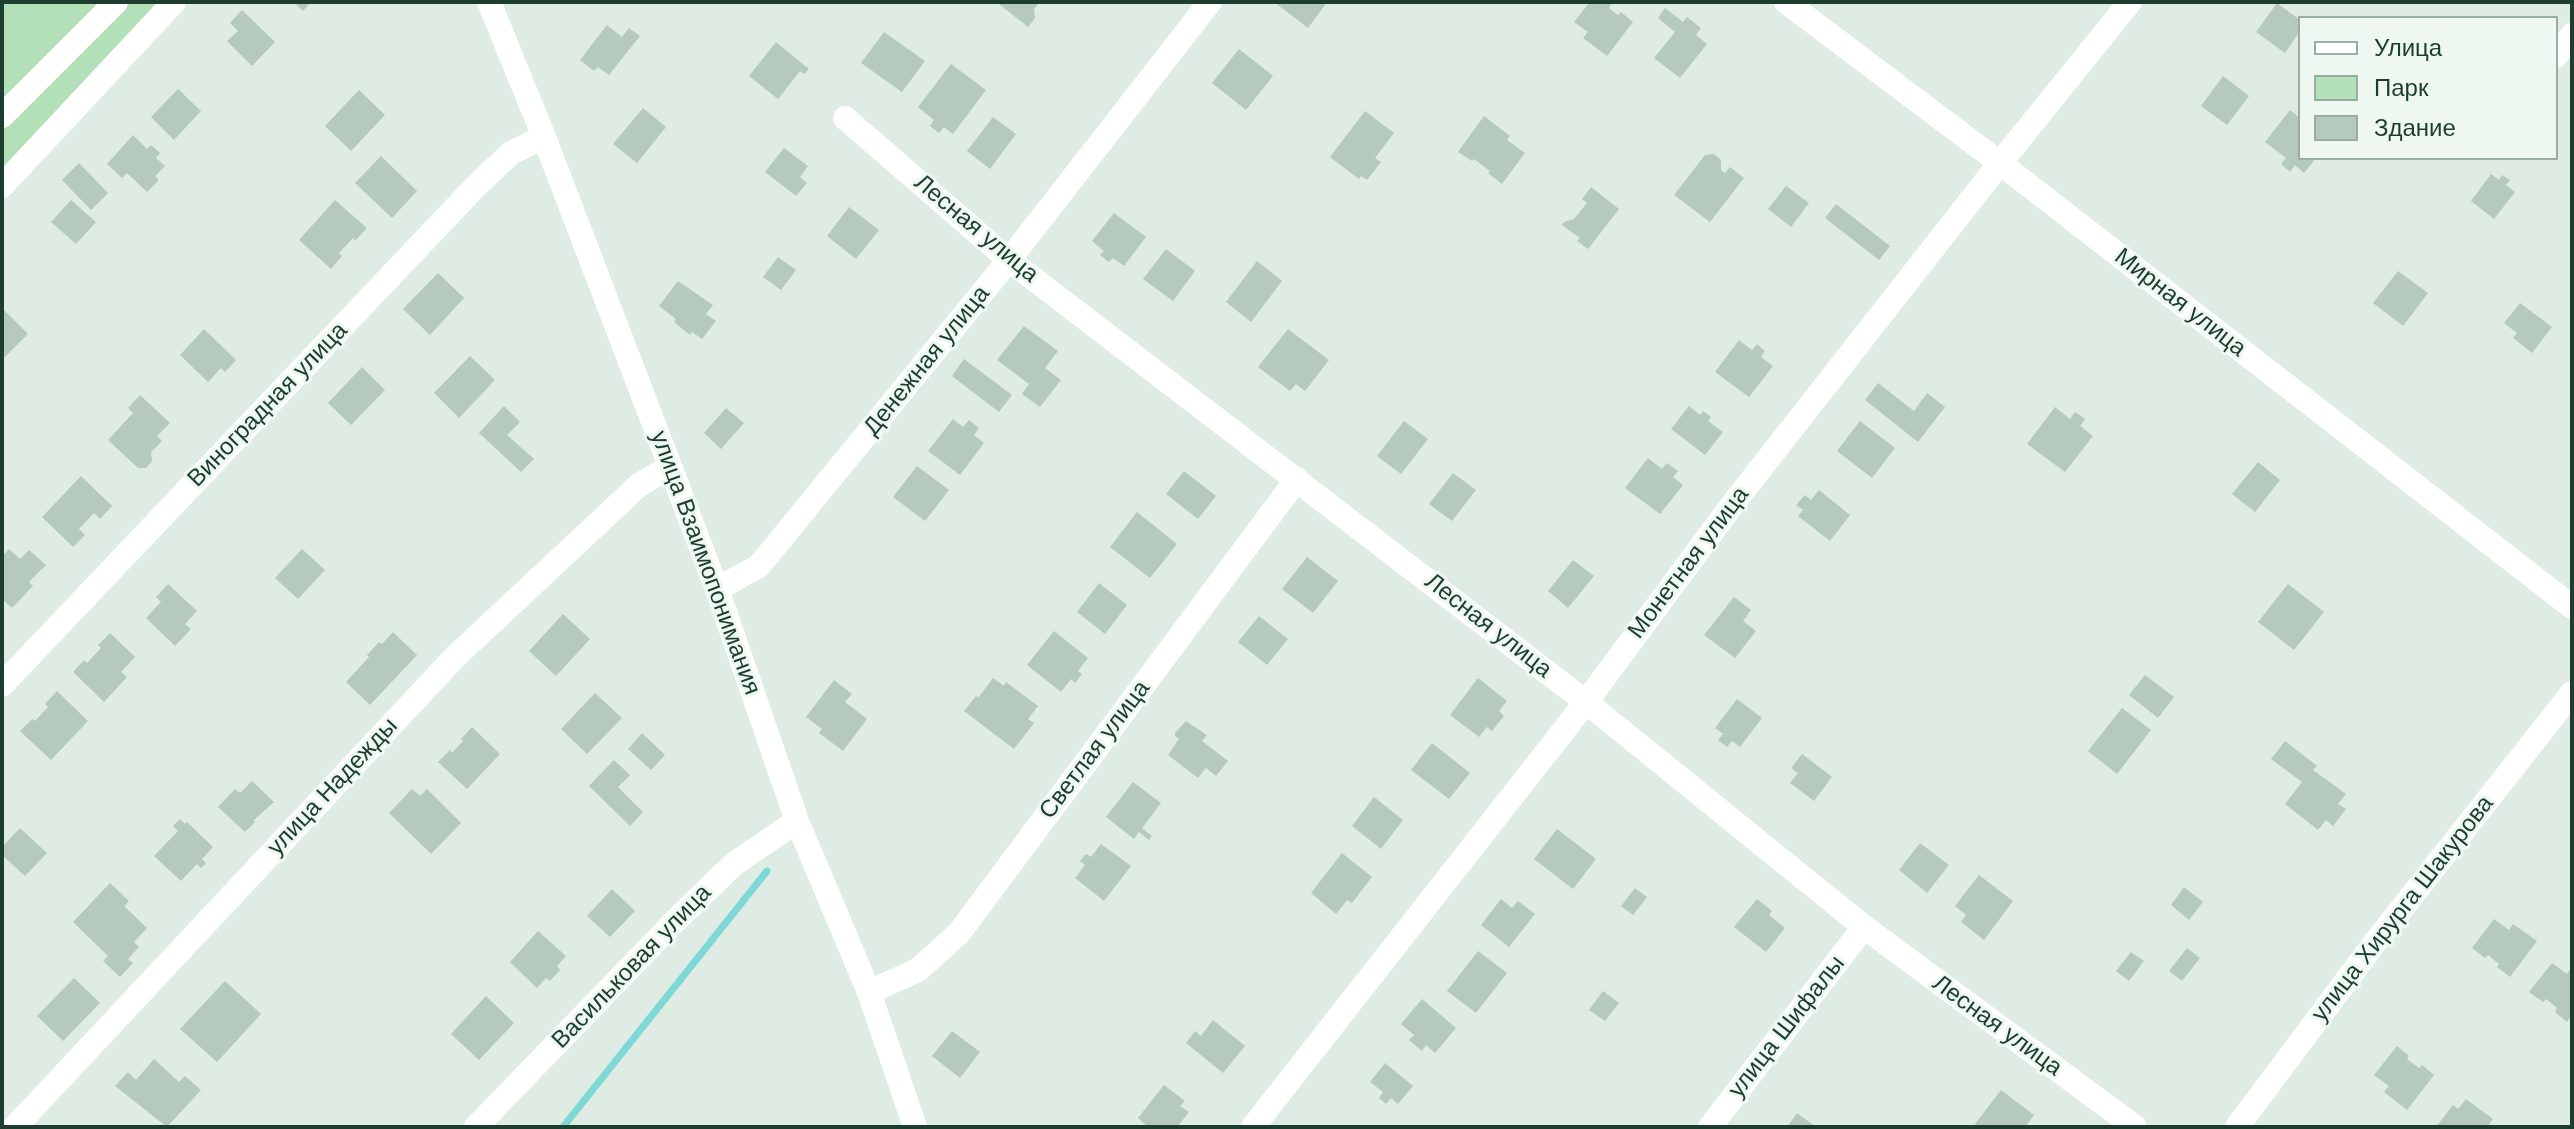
<!DOCTYPE html>
<html>
<head>
<meta charset="utf-8">
<style>
  body { margin:0 }
  #map { position:relative; width:2574px; height:1129px; overflow:hidden; background:#deece3; font-family:Helvetica,sans-serif }
  canvas { display:block }
  .frame { position:absolute; inset:0; border:4px solid #1d3d2f; pointer-events:none }
  .legend { position:absolute; left:2298px; top:16px; width:260px; height:144px; box-sizing:border-box; background:#eef8f1; border:2px solid #9aada3; margin:0; padding:10px 14px; list-style:none; font-size:24px; color:#1d3d2f }
  .legend li { display:flex; align-items:center; gap:16px; height:40px }
  .legend b { width:40px; border:2px solid #9aada3 }
</style>
</head>
<body>
<div id="map">
<canvas width="2574" height="1129"></canvas>
<div class="frame"></div>
<ul class="legend">
<li><b style="height:10px;background:#fff"></b>Улица</li>
<li><b style="height:22px;background:#b3e0b8"></b>Парк</li>
<li><b style="height:22px;background:#b6c9be"></b>Здание</li>
</ul>
</div>
<script>
const ctx = document.querySelector('canvas').getContext('2d');
ctx.lineJoin = 'round';
function paint(path, color) { ctx.fillStyle = color; ctx.fill(path, 'evenodd'); }
const shape = rows => new Path2D(rows.map(r => 'M' + r).join(''));
function strokePath(path, color, width, dash) { ctx.strokeStyle = color; ctx.lineWidth = width; ctx.lineCap = dash ? 'butt' : 'round'; ctx.setLineDash(dash || []); ctx.stroke(path); }
function write(font, color, halo, rows, align = 'center') {
  ctx.font = font + ' Helvetica,sans-serif'; ctx.lineWidth = 6; ctx.setLineDash([]); ctx.textBaseline = 'middle'; ctx.strokeStyle = halo; ctx.fillStyle = color; for (const [text, x, y, turn = 0] of rows) {
    ctx.save(); ctx.translate(x, y); ctx.rotate((+turn || 0) * Math.PI / 180); ctx.textAlign = isNaN(turn) ? turn : align; if (halo) ctx.strokeText(text, 0, 0); ctx.fillText(text, 0, 0); ctx.restore();
  }
}
paint(shape([
  [2,2,169,2,2,173]
]), '#b3e0b8');
strokePath(shape([
  [563,1127,767,871]
]), '#7ed8d6', 7);
paint(shape([
  [294,2,311,2,303,11],
  [1001,2,1040,2,1034,9,1035,18,1028,27,999,4],
  [1274,2,1321,2,1325,5,1308,28],
  [1590,2,1608,2,1611,5,1609,8,1618,15,1621,12,1633,22,1607,56,1583,38,1588,32,1574,22],
  [2277,3,2300,20,2300,31,2285,53,2256,32],
  [1665,8,1683,22,1687,17,1701,28,1696,35,1707,44,1680,78,1654,58,1675,32,1658,18],
  [242,10,275,42,252,66,227,41,238,31,230,23],
  [607,25,622,37,629,28,640,36,609,75,598,67,594,71,580,60],
  [884,32,925,61,902,92,861,63],
  [776,42,809,69,804,74,800,71,778,99,749,76],
  [1239,49,1273,76,1246,110,1212,83],
  [951,64,986,90,953,134,944,127,939,133,930,126,934,120,918,107],
  [2223,76,2249,96,2227,125,2201,106],
  [178,89,201,111,174,140,151,117],
  [359,90,385,115,351,151,325,126],
  [643,108,666,127,637,163,613,144],
  [2290,110,2300,118,2300,158,2316,158,2304,173,2295,165,2290,172,2281,164,2286,158,2265,142],
  [1365,111,1394,133,1375,158,1381,162,1367,180,1361,176,1359,179,1330,157],
  [1484,116,1510,136,1507,140,1525,153,1502,184,1488,173,1490,171,1474,159,1472,161,1458,152],
  [993,117,1016,134,990,169,967,151],
  [133,135,147,149,151,145,160,153,156,158,165,166,155,176,159,180,147,192,127,173,122,178,107,164],
  [784,148,808,166,800,177,807,183,796,196,765,172],
  [1714,154,1721,160,1721,170,1725,173,1730,167,1744,178,1710,222,1674,195,1705,155],
  [381,156,417,191,392,218,355,183],
  [79,163,108,193,91,210,62,180],
  [2491,174,2499,180,2502,175,2510,180,2506,185,2515,192,2494,219,2471,201],
  [1786,186,1809,203,1791,227,1768,209],
  [1591,187,1619,209,1588,249,1577,241,1580,238,1562,225,1564,222,1574,219,1587,203,1582,199],
  [71,200,96,222,76,244,51,222],
  [335,200,367,228,355,241,353,238,339,253,342,256,331,269,299,240],
  [1836,204,1890,246,1879,260,1825,218],
  [849,207,879,230,856,259,827,236],
  [1114,213,1146,237,1124,266,1113,258,1109,262,1100,255,1104,251,1092,241],
  [1166,249,1195,271,1173,301,1143,279],
  [778,257,796,270,781,290,763,277],
  [1257,261,1282,281,1251,322,1226,302],
  [2398,271,2428,293,2403,326,2373,303],
  [438,273,464,298,430,335,403,309],
  [678,281,713,305,706,314,716,321,702,339,692,332,690,335,674,322,676,319,659,306],
  [2520,303,2552,327,2532,353,2513,338,2517,333,2504,323],
  [2,308,28,334,5,357,2,354],
  [1024,326,1058,351,1045,368,1061,380,1040,407,1022,394,1029,384,997,360],
  [204,329,236,360,225,372,221,368,208,382,180,355],
  [1288,329,1329,360,1305,391,1296,384,1290,391,1258,367],
  [1739,340,1752,350,1757,344,1765,351,1761,357,1773,366,1749,397,1715,372],
  [470,356,495,380,459,418,434,393],
  [964,359,1012,395,999,412,952,376],
  [362,367,385,390,351,425,328,403],
  [1878,383,1914,411,1927,393,1945,407,1918,442,1865,400],
  [140,395,170,423,157,436,162,441,151,452,152,461,146,468,138,468,108,440,133,413,128,408],
  [504,406,520,422,507,435,534,459,521,472,479,433],
  [1689,406,1700,415,1703,411,1711,417,1708,421,1723,432,1705,455,1671,429],
  [2055,407,2070,419,2075,412,2085,419,2080,426,2093,436,2065,472,2027,444],
  [726,408,744,423,721,449,704,433],
  [953,419,963,427,969,420,979,428,974,435,984,443,960,475,928,451],
  [1404,421,1428,439,1401,474,1377,456],
  [1860,421,1895,448,1872,478,1837,451],
  [1648,458,1662,469,1667,463,1678,471,1673,477,1683,485,1660,514,1625,488],
  [2258,462,2280,480,2255,512,2232,494],
  [917,466,949,490,925,521,893,497],
  [1184,471,1216,496,1198,519,1166,494],
  [1453,473,1476,490,1452,521,1429,504],
  [81,476,112,506,100,519,94,513,79,529,85,535,73,547,42,517],
  [1819,490,1850,515,1830,541,1798,516,1803,510,1796,505,1805,495,1811,500],
  [1137,512,1177,544,1150,578,1110,547],
  [9,549,20,559,29,550,46,565,29,582,33,586,12,608,2,599,2,557],
  [302,549,325,570,298,599,275,578],
  [1307,557,1338,581,1313,613,1282,589],
  [1573,560,1594,576,1568,608,1548,591],
  [1099,583,1127,605,1105,634,1077,612],
  [168,584,197,611,185,624,191,629,175,646,146,618,161,602,156,597],
  [2288,584,2324,612,2294,650,2258,622],
  [1734,597,1751,610,1743,621,1756,631,1735,658,1704,635],
  [563,614,590,639,556,676,529,651],
  [1259,616,1288,639,1267,665,1238,642],
  [1054,631,1088,658,1078,671,1082,674,1075,683,1071,679,1061,692,1027,665],
  [393,632,417,655,370,705,346,682,369,657,367,655,379,642,382,644],
  [110,633,135,657,121,672,127,677,104,702,73,672,84,660,87,663,101,648,98,645],
  [2145,675,2174,697,2158,718,2129,695],
  [993,678,1004,686,1006,682,1038,706,1028,719,1034,723,1014,749,964,711,976,696,978,698],
  [1478,678,1507,701,1499,711,1504,716,1492,731,1487,727,1479,737,1450,715],
  [834,680,852,694,845,702,867,719,843,751,819,733,822,729,806,717],
  [57,691,88,721,51,760,20,731,32,719,35,721,48,707,45,704],
  [595,693,622,718,587,754,561,729],
  [1737,699,1762,718,1740,747,1732,741,1727,747,1718,740,1723,734,1715,728],
  [2122,708,2151,730,2117,774,2088,751],
  [1186,721,1207,735,1202,741,1228,761,1216,776,1206,768,1198,778,1168,755,1179,739,1175,736,1175,733],
  [472,727,500,754,467,789,438,762,450,750,452,753,463,741,461,739],
  [642,733,665,755,651,770,628,749],
  [2285,741,2317,766,2313,770,2346,794,2338,804,2346,809,2333,826,2326,820,2318,830,2285,804,2302,782,2271,759],
  [1432,743,1470,773,1449,799,1411,770],
  [1802,754,1832,777,1814,801,1790,783,1798,773,1791,768],
  [614,760,630,775,618,787,643,812,630,826,589,786],
  [252,781,274,802,254,820,255,822,245,832,218,807,235,789,240,793],
  [1133,782,1161,803,1142,828,1152,836,1149,840,1139,832,1134,839,1106,817],
  [412,789,420,796,427,789,461,823,431,854,389,813],
  [1374,797,1403,820,1381,849,1352,826],
  [180,819,185,824,187,822,213,847,202,859,206,863,201,868,197,864,181,881,154,856,178,831,173,826],
  [20,828,47,853,25,876,2,855,2,847],
  [1557,829,1596,859,1573,889,1534,859],
  [1920,843,1949,865,1927,893,1899,870],
  [1101,844,1131,866,1104,901,1075,878,1085,865,1080,861,1086,854,1091,857],
  [1342,853,1372,877,1352,903,1347,900,1336,914,1311,893],
  [1979,875,2013,901,1984,940,1961,922,1966,915,1955,906],
  [110,883,129,901,124,906,147,928,134,942,139,947,128,959,133,963,120,977,103,961,108,956,73,922],
  [2184,887,2203,902,2189,920,2171,905],
  [1635,888,1647,897,1633,915,1621,906],
  [612,889,635,911,610,937,587,916],
  [1501,899,1512,908,1518,901,1535,914,1509,947,1481,925],
  [1757,899,1772,911,1769,915,1785,928,1766,952,1734,927],
  [2494,919,2509,930,2513,924,2537,941,2510,977,2497,967,2499,964,2488,955,2485,958,2472,948],
  [538,931,566,956,557,966,560,970,550,981,546,978,537,988,510,962],
  [2187,948,2200,958,2182,981,2169,971],
  [1478,951,1507,973,1476,1013,1447,991],
  [2131,952,2144,961,2129,981,2116,971],
  [2552,963,2567,974,2572,967,2572,1015,2567,1022,2555,1012,2557,1008,2546,999,2543,1002,2529,992],
  [74,978,100,1003,63,1041,37,1016],
  [225,981,261,1014,217,1062,180,1029],
  [1603,991,1619,1003,1605,1021,1589,1010],
  [486,996,514,1023,479,1060,451,1034],
  [1422,999,1456,1028,1435,1053,1426,1045,1422,1051,1409,1040,1414,1035,1401,1024],
  [1213,1020,1245,1046,1223,1073,1186,1043,1195,1031,1201,1036],
  [952,1031,980,1052,960,1078,932,1056],
  [2397,1046,2409,1056,2407,1059,2419,1068,2422,1065,2434,1075,2407,1110,2384,1092,2389,1086,2374,1075],
  [154,1059,179,1082,185,1076,201,1090,167,1127,115,1086,128,1072,136,1080],
  [1385,1063,1413,1086,1398,1104,1391,1098,1386,1104,1379,1098,1383,1092,1370,1082],
  [1164,1085,1185,1101,1180,1106,1189,1112,1177,1127,1148,1127,1138,1118],
  [2001,1090,2034,1115,2025,1127,1980,1127,1975,1124],
  [2466,1099,2493,1119,2487,1127,2436,1127,2453,1105,2458,1109],
  [1797,1113,1816,1127,1787,1127]
]), '#b6c9be');
strokePath(shape([
  [489,2,544,137,717,589,797,821,869,992,915,1127],
  [2556,56,2572,35],
  [2,116,116,2],
  [845,118,1009,260,1586,702,1864,927,2135,1127],
  [2,186,174,2],
  [717,589,759,566,1009,260,1210,2],
  [2,685,478,184,511,153,544,137],
  [869,992,918,970,959,933,1297,479],
  [15,1127,455,657,639,485,670,467],
  [476,1127,674,922,734,864,797,821],
  [1253,1127,1586,702,1732,505,2000,163,2130,2],
  [1710,1127,1864,927],
  [2237,1127,2373,945,2572,693]
]), '#fff', 24);
strokePath(shape([
  [1786,2,2000,163,2572,607]
]), '#fff', 24);
write('24px', '#1d3d2f', '#eef8f1', [
  ["Лесная улица",976,229,40],
  ["Мирная улица",2180,303,38],
  ["Денежная улица",927,361,-51],
  ["Виноградная улица",268,405,-46],
  ["улица Взаимопонимания",705,563,70],
  ["Монетная улица",1689,563,-53],
  ["Лесная улица",1488,626,38],
  ["Светлая улица",1095,750,-53],
  ["улица Надежды",333,787,-47],
  ["улица Хирурга Шакурова",2403,909,-52],
  ["Васильковая улица",632,967,-46],
  ["Лесная улица",1997,1026,36],
  ["улица Шифалы",1787,1027,-52]
]);
</script>
</body>
</html>
